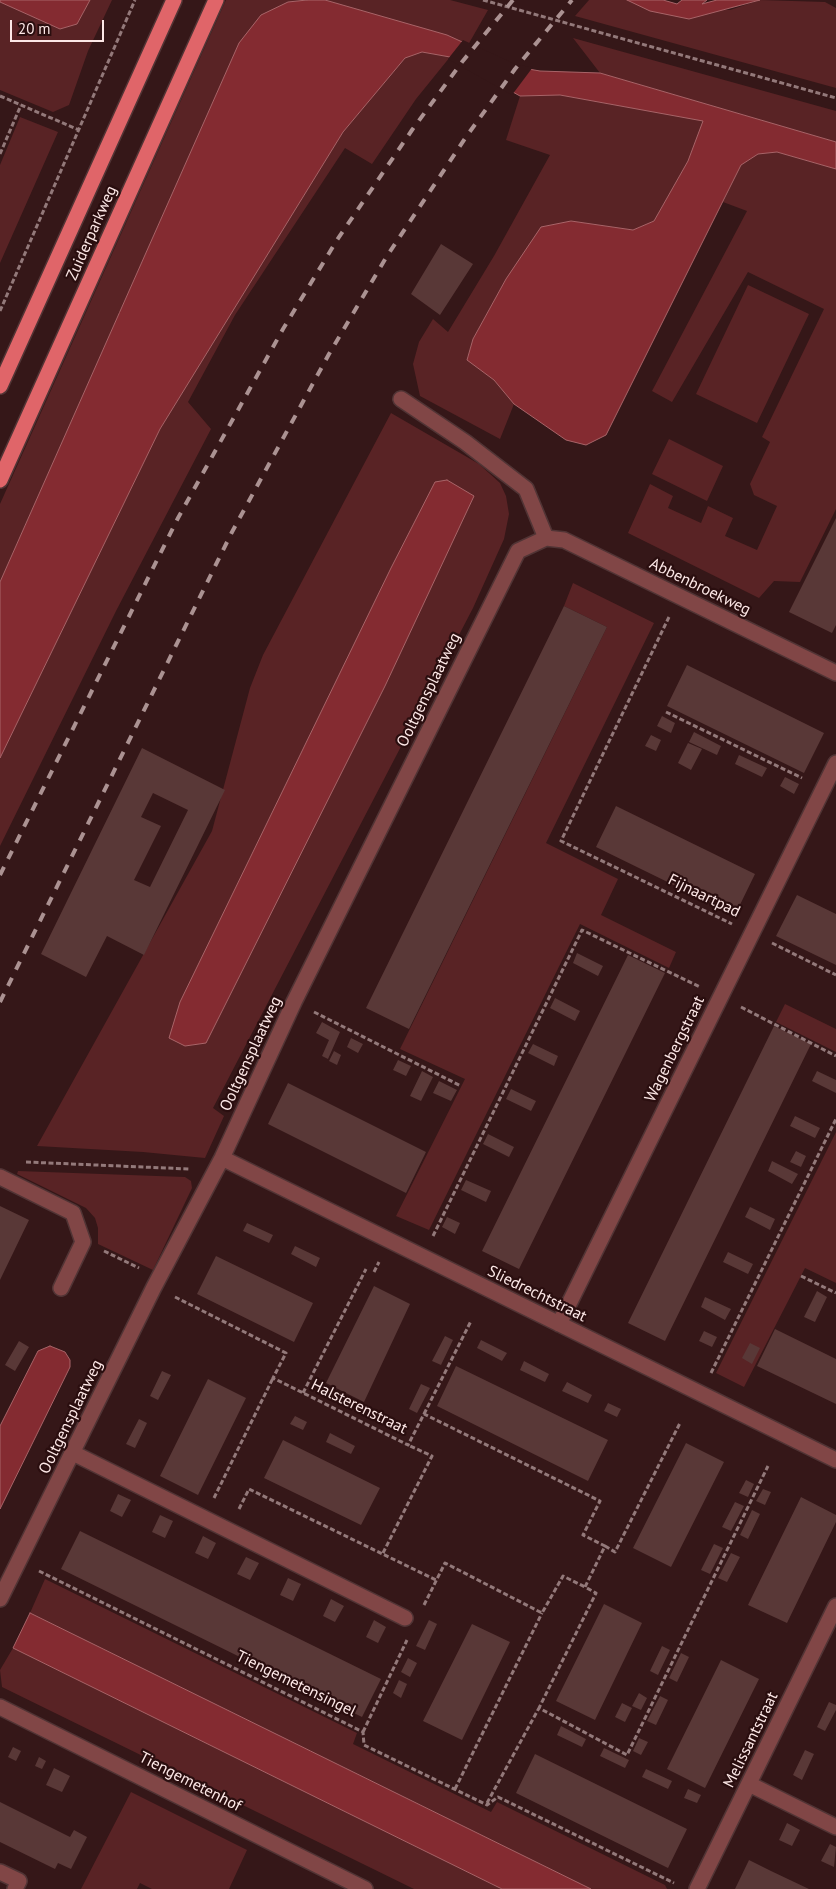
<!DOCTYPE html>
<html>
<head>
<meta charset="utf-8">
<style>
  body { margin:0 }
  #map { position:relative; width:836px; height:1889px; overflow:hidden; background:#351718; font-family:"PT Sans",sans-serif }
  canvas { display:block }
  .scale { position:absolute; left:10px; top:20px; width:94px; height:22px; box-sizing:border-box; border:2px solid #fde8e7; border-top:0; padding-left:6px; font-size:15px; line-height:18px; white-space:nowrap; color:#fde8e7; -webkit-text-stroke:4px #2a0e0f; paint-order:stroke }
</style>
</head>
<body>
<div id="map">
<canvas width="836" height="1889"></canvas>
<div class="scale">20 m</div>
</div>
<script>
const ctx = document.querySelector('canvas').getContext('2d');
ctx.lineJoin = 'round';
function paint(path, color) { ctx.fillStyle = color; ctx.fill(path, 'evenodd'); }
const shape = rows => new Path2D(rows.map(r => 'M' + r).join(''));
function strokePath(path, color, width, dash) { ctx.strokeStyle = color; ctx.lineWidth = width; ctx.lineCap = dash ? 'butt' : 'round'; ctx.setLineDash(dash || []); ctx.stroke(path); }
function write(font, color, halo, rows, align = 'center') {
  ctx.font = font + ' "PT Sans",sans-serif'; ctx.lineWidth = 4.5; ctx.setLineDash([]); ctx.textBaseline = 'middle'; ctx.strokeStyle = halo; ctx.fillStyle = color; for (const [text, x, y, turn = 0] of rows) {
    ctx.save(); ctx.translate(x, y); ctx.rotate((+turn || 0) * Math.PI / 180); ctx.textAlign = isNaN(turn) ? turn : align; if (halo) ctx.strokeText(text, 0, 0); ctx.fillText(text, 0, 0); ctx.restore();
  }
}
paint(shape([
  [90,0,112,0,88,51,69,105,53,112,0,90,0,2,60,29,77,24],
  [226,0,307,0,288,2,239,43,0,582,0,504],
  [325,0,450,0,488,10,468,45],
  [589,0,626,0,730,10,760,0,825,2,836,8,836,88,575,16],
  [573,38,836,111,836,142,600,73],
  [421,52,450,57,416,99,372,164,345,148,235,315,188,402,211,429,116,611,0,846,0,758,160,429,343,132,405,58],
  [559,95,704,121,688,161,654,221,633,230,571,221,506,279,473,339,467,359,494,380,514,404,500,439,420,396,413,364,419,342,433,319,448,332,494,256,550,155,506,140,520,96],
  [20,117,58,132,0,263,0,165],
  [777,152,836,169,836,509,800,582,774,581,759,598,628,533,650,484,673,496,668,508,701,523,708,506,733,518,725,536,757,550,777,506,754,495,750,484,770,442,762,437,824,309,748,272,672,402,652,391,747,211,723,202,741,165,758,154],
  [748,285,809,314,757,423,696,394],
  [391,413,479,464,500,483,506,496,509,514,504,539,473,608,213,1108,224,1116,205,1158,143,1152,37,1146,212,831,250,688,263,655],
  [435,483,473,496,385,686,206,1042,230,900,391,568],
  [669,439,723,466,707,501,652,474],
  [573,583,654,623,546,843,618,879,601,915,676,952,669,968,580,924,429,1230,396,1216,465,1079,400,1049,607,627,564,606],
  [785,1004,836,1029,836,1052,776,1022],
  [836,1132,836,1283,805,1268,744,1387,716,1373],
  [18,1171,185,1177,191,1181,192,1188,153,1270,98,1244,98,1228,95,1218,86,1208,17,1174],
  [45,1579,357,1733,353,1744,491,1812,497,1802,665,1885,667,1889,591,1889,30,1613],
  [13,1648,502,1889,414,1889,2,1687,0,1670],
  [131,1792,247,1850,229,1889,152,1889,140,1883,137,1889,81,1889]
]), '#592325');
const water = shape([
  [0,0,90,0,77,24,60,29,0,2,0,0],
  [307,0,325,0,447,35,517,67,540,71,600,73,836,142,836,169,777,152,758,154,741,165,606,435,586,445,566,440,514,404,494,380,467,360,473,339,506,279,541,227,571,221,633,230,654,221,688,161,703,121,560,95,520,96,450,57,422,52,405,58,343,132,160,429,0,758,0,582,239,43,261,15,288,2,307,0],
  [627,0,663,0,677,4,682,0,707,0,702,4,717,0,760,0,689,19,650,11,627,0],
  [447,480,474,496,385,686,206,1043,185,1046,169,1038,180,1002,391,568,435,482,447,480],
  [50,1346,65,1352,70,1360,70,1367,0,1509,0,1426,38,1351,50,1346],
  [30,1613,591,1889,502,1889,13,1648,30,1613]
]);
paint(water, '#842b31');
strokePath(water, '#a86468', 1);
paint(shape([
  [463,40,517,65,533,67,512,95,448,59]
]), '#351718');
paint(shape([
  [441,244,473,264,440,315,411,294],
  [836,518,836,625,832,633,789,612],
  [564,606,607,627,409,1029,366,1008],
  [687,665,824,733,804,773,667,706],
  [662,716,675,723,671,733,657,726],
  [694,732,721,746,717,755,689,742],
  [651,735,661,740,656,751,645,746],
  [688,743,702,749,691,770,678,763],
  [142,748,225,790,144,955,107,936,86,977,41,954],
  [153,793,188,810,150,887,134,880,161,826,141,817],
  [739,755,767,768,762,777,735,764],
  [785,777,799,784,794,794,780,786],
  [616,806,755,874,735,915,596,847],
  [797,895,836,914,836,965,776,936],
  [577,953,603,966,598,976,573,963],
  [628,955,665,973,519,1269,482,1251],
  [555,998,580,1011,575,1021,550,1008],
  [322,1022,340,1032,328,1059,322,1056,329,1040,316,1033],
  [774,1026,811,1044,665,1341,628,1323],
  [351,1038,363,1044,358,1053,347,1047],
  [533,1044,558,1056,554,1066,528,1053],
  [334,1051,341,1055,337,1065,329,1061],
  [398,1060,411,1066,406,1076,393,1070],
  [422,1071,433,1077,421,1101,410,1096],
  [817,1071,836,1080,836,1093,812,1081],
  [439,1081,457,1090,451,1101,433,1093],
  [288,1083,426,1152,406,1193,268,1124],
  [511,1089,536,1101,531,1111,506,1099],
  [795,1116,820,1128,815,1138,790,1126],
  [488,1134,514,1147,509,1157,483,1144],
  [796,1151,806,1156,801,1167,790,1162],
  [772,1161,798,1174,792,1184,768,1171],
  [466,1180,491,1191,486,1202,461,1190],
  [0,1206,29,1220,0,1280],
  [750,1207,775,1219,770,1230,745,1217],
  [447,1217,460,1223,455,1234,442,1227],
  [247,1223,273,1235,269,1243,243,1231],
  [295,1246,320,1258,316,1267,291,1254],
  [728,1252,753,1264,748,1274,723,1262],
  [216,1256,313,1303,294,1342,197,1294],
  [374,1286,410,1304,364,1402,326,1383],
  [817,1291,827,1297,815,1322,804,1317],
  [705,1297,731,1309,725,1320,701,1307],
  [775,1329,836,1359,836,1404,757,1366],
  [704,1331,717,1337,712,1347,699,1341],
  [445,1336,453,1340,441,1365,432,1361],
  [481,1340,507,1353,502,1361,477,1348],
  [19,1341,29,1347,15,1371,5,1365],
  [750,1343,760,1348,752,1364,742,1358],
  [524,1361,549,1374,545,1382,520,1370],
  [456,1366,608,1440,588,1481,437,1406],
  [162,1371,171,1375,158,1400,150,1396],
  [208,1379,246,1398,198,1495,160,1476],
  [567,1382,592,1395,588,1403,562,1391],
  [421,1384,430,1388,417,1413,409,1409],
  [608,1403,621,1409,617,1417,604,1411],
  [295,1416,307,1422,303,1430,290,1424],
  [139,1419,147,1423,135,1448,126,1444],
  [330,1433,355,1446,351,1454,326,1442],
  [283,1440,380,1488,361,1525,264,1478],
  [686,1443,724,1462,671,1567,633,1548],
  [746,1480,754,1484,748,1497,739,1493],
  [763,1489,771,1492,765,1505,756,1501],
  [118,1494,131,1500,122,1517,110,1511],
  [801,1497,836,1515,836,1522,787,1623,748,1605],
  [735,1502,744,1506,731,1531,722,1527],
  [752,1510,760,1514,748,1539,740,1535],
  [160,1515,173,1521,165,1538,152,1532],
  [80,1531,381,1679,362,1717,61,1569],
  [203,1536,216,1543,208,1559,195,1553],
  [714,1544,723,1548,710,1574,701,1570],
  [731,1553,740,1557,727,1582,718,1578],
  [246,1557,259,1563,250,1580,237,1574],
  [288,1578,301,1584,293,1601,280,1595],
  [331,1599,344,1606,335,1622,323,1616],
  [604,1604,642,1623,595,1720,556,1701],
  [374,1620,386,1627,378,1643,366,1637],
  [429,1620,437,1624,425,1650,416,1646],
  [472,1624,510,1642,462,1740,423,1721],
  [662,1646,670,1650,658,1675,650,1671],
  [681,1653,689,1657,677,1682,669,1678],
  [408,1658,417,1663,410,1677,401,1672],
  [721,1660,759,1679,705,1788,667,1769],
  [399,1680,407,1684,401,1698,393,1693],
  [639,1693,647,1698,641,1710,632,1706],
  [660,1696,668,1700,656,1725,647,1721],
  [829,1702,836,1705,836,1710,825,1731,817,1727],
  [622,1703,632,1708,625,1722,615,1717],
  [561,1726,586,1739,582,1747,557,1735],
  [639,1738,648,1742,641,1755,633,1751],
  [13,1747,21,1751,16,1761,8,1757],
  [604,1748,629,1760,625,1768,600,1756],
  [805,1750,814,1754,802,1780,793,1775],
  [535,1754,687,1829,668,1868,516,1793],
  [39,1757,46,1761,42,1769,35,1766],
  [54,1768,70,1776,62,1792,46,1785],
  [646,1769,672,1781,668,1789,642,1777],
  [688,1789,701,1795,697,1803,684,1798],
  [0,1802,70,1837,74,1830,87,1837,71,1869,58,1863,55,1869,0,1842],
  [787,1823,800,1830,792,1846,779,1840],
  [830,1844,836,1847,834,1867,821,1861],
  [749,1860,771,1871,809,1889,735,1889]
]), '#593837');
const minor = shape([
  [401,399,465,442,526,489,546,538],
  [546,538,564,540,836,673],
  [222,1158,836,1460],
  [0,1177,73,1213,83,1242,61,1288],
  [559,1324,836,763],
  [73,1453,405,1618],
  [0,1599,154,1287,222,1158,294,1002,518,551,546,538],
  [0,1707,365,1889],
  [749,1784,836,1827],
  [0,1872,19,1881,15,1889],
  [697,1889,836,1606]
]);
const major = shape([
  [0,386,174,0],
  [0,480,216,0]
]);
strokePath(minor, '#513435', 18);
strokePath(major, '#513435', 18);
strokePath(shape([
  [483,0,836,98],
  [0,96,79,130],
  [0,154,21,105],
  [0,311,135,0],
  [669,617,561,841,732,924],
  [666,712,802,778],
  [772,943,836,975],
  [741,1007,836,1056],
  [314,1012,461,1086],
  [26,1162,189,1169],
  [433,1236,582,930,700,987],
  [104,1251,139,1268],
  [374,1272,379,1262],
  [801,1276,836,1293],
  [175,1297,286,1353,273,1378,408,1445,424,1414,600,1501,583,1535,605,1546,585,1587,596,1593,539,1708],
  [711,1373,836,1119],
  [303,1393,366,1269],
  [424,1414,471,1321],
  [214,1498,273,1378],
  [239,1509,249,1489,436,1580],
  [605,1546,615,1552,680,1423],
  [383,1553,432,1456,408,1445],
  [39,1571,363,1732,364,1745,487,1805,498,1797,674,1883],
  [424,1605,445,1563,542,1613,563,1576,585,1587],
  [363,1732,407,1640],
  [455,1789,542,1613],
  [487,1803,539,1708,627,1755,768,1466]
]), '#93797a', 3, [5, 2.5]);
strokePath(minor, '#814646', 15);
strokePath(major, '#e06569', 15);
strokePath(shape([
  [0,875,178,518,283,329,337,240,412,130,462,62,513,0],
  [0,1002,232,532,329,354,387,256,466,137,515,69,572,0]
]), '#ab9292', 4, [9, 9]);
write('16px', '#fde8e7', '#2a0e0f', [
  ["Zuiderparkweg",92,233,-66],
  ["Abbenbroekweg",700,587,26],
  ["Ooltgensplaatweg",429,690,-64],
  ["Fijnaartpad",704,896,26],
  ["Wagenbergstraat",675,1049,-64],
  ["Ooltgensplaatweg",251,1054,-65],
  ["Sliedrechtstraat",537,1294,26],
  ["Halsterenstraat",359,1407,26],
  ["Ooltgensplaatweg",71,1417,-64],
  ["Tiengemetensingel",296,1684,26],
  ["Melissantstraat",751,1740,-64],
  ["Tiengemetenhof",190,1782,27]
]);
</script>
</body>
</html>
